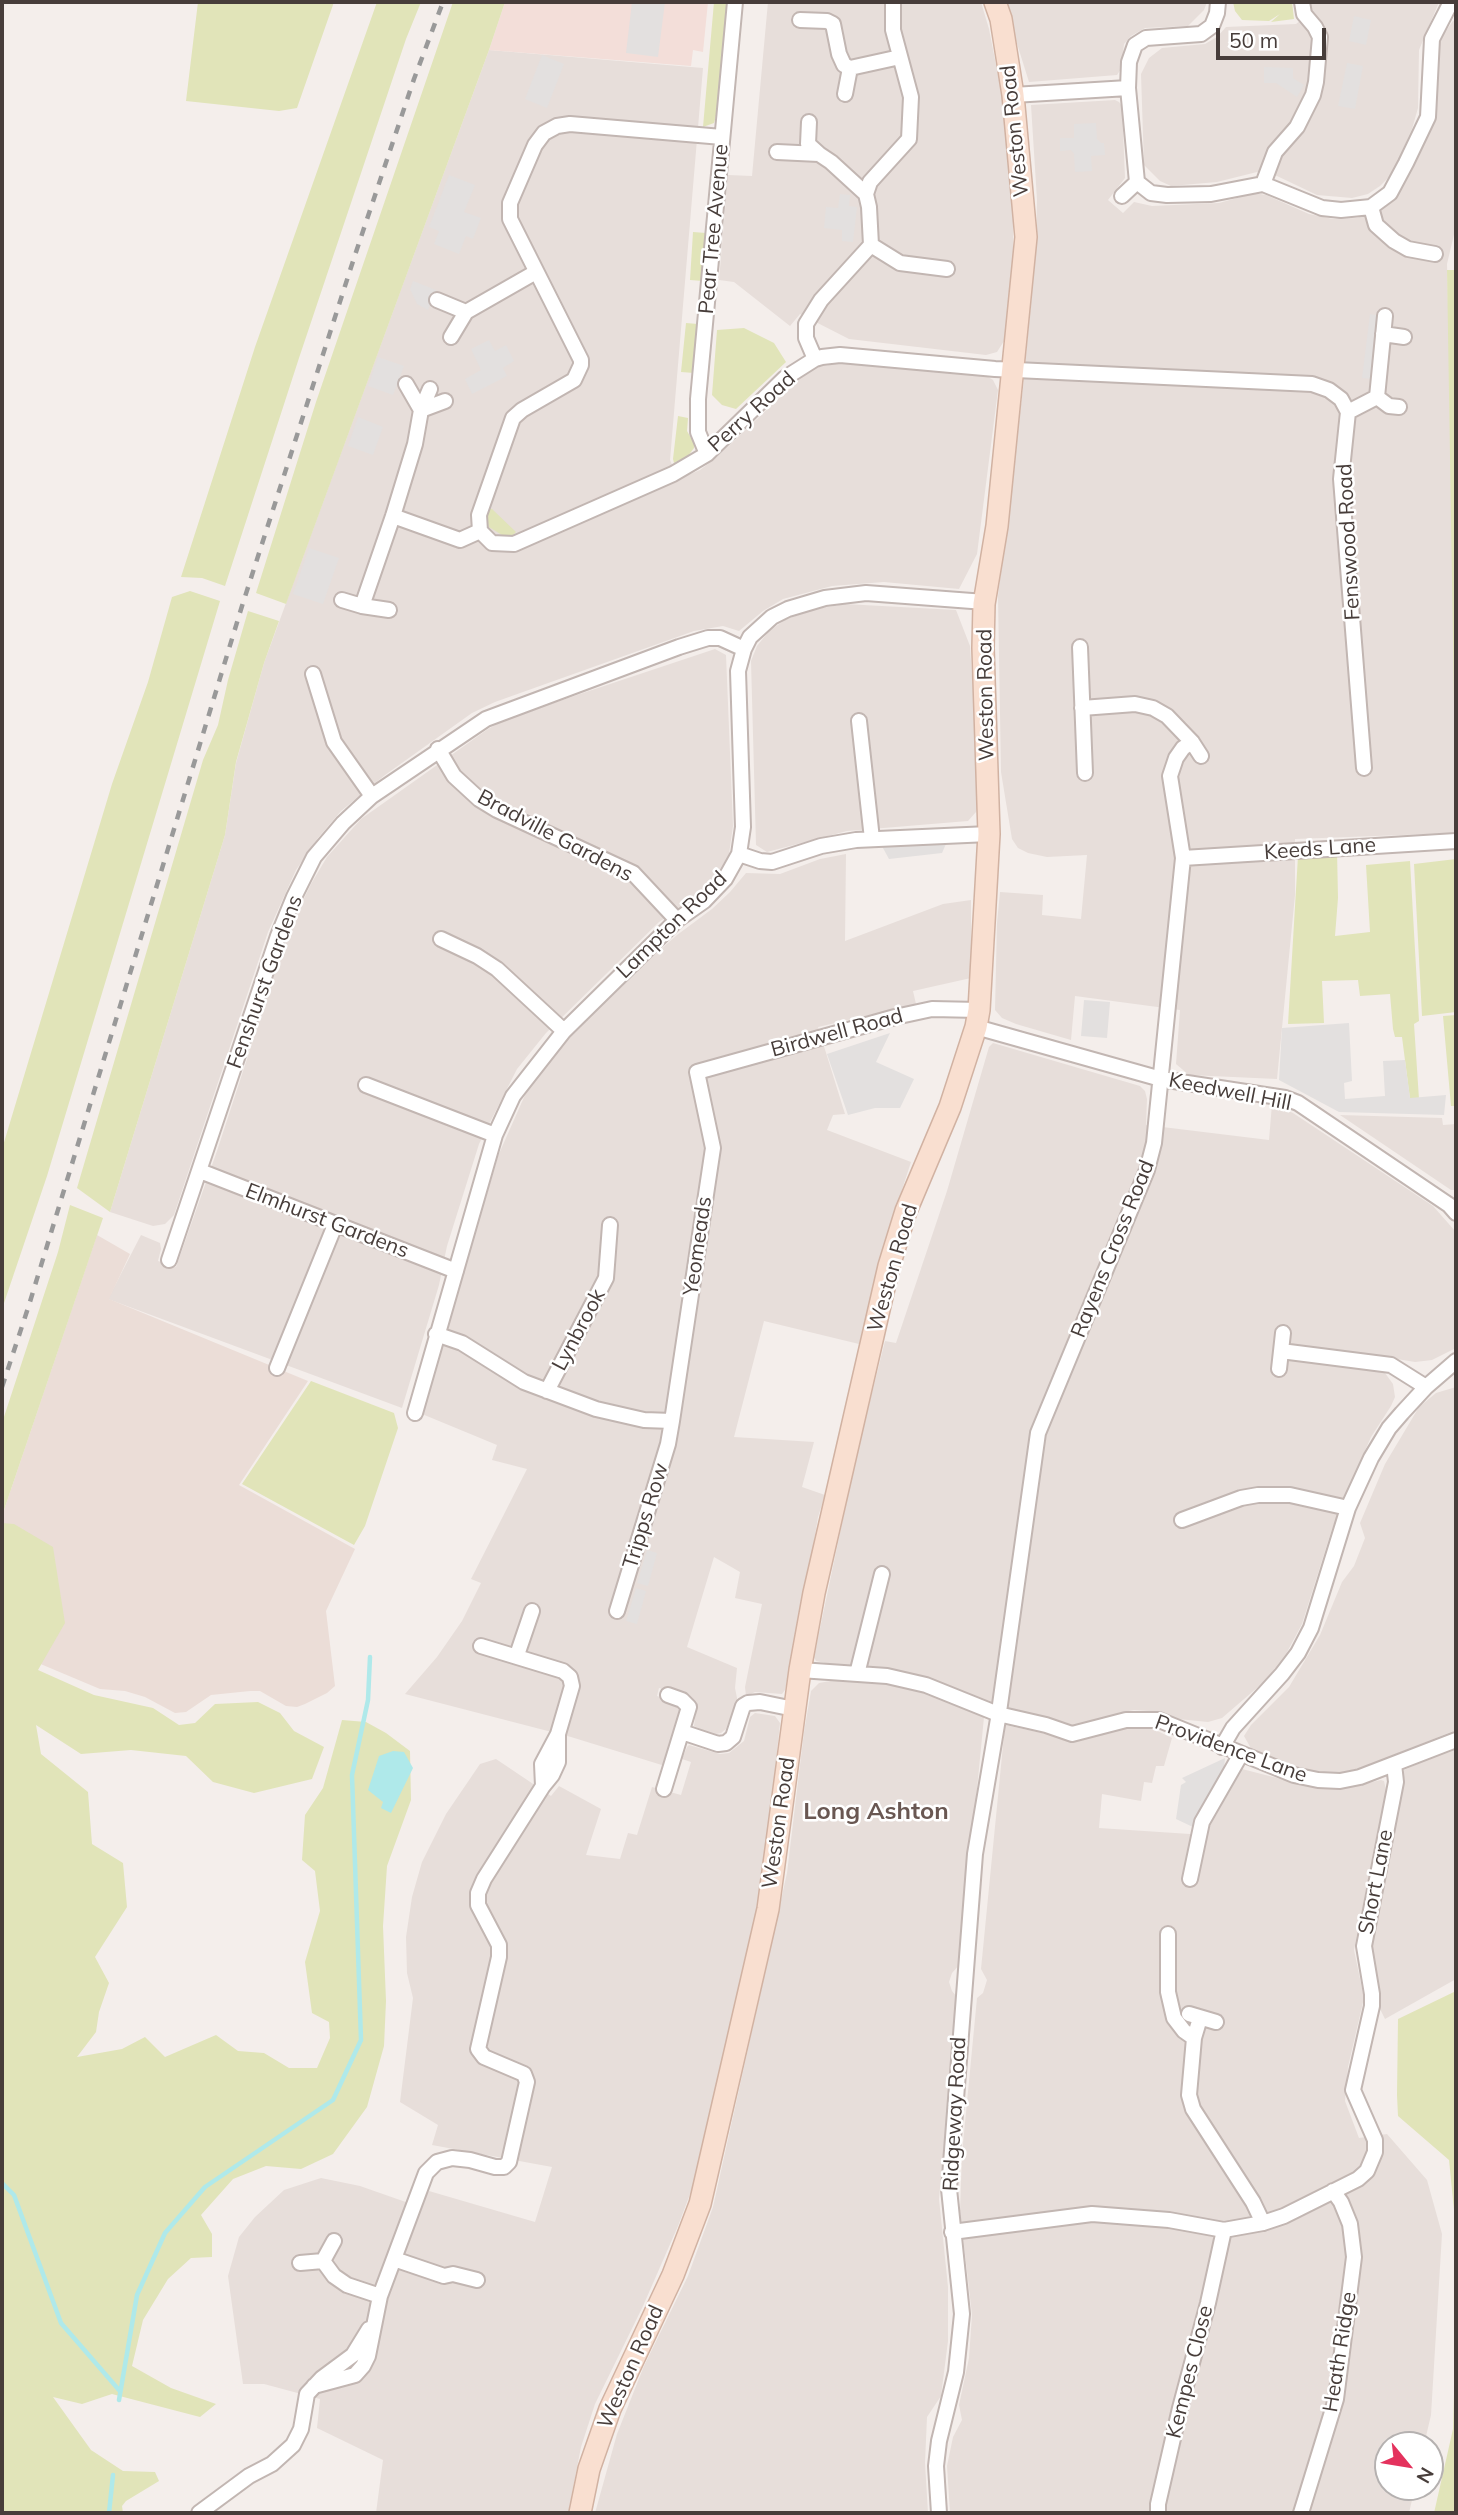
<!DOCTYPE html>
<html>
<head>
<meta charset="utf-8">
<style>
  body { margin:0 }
  #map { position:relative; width:1458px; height:2515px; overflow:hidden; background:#f4eeeb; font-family:Mulish,sans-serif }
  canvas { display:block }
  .frame { position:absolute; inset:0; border:4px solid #473d3a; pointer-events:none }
  .north { position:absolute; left:1374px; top:2431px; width:70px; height:70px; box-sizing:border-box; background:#fff; border:2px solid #b5b1b0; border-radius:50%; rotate:120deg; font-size:19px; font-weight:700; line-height:28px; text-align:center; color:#473d3a }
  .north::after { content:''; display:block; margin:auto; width:24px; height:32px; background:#e4325d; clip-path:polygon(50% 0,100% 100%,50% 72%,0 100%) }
  .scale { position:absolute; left:1216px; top:28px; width:110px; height:32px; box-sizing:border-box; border:4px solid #473d3a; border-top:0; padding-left:9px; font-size:21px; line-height:24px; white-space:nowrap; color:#473d3a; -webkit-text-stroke:5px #fff; paint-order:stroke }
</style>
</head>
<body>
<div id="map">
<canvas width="1458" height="2515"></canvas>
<div class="frame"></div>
<div class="north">N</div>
<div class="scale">50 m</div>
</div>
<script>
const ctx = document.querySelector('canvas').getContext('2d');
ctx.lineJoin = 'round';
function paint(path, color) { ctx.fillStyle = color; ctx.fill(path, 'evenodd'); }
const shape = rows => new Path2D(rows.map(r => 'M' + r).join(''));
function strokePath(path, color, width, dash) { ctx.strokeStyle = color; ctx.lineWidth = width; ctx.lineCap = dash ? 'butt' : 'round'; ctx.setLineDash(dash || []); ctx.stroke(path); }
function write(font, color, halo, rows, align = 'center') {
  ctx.font = font + ' Mulish,sans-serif'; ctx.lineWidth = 5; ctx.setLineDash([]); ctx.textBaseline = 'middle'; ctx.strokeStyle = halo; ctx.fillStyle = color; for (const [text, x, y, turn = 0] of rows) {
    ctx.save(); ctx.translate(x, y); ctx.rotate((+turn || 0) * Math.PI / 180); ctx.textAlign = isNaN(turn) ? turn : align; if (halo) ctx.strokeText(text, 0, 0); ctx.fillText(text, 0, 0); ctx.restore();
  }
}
paint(shape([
  [768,2,981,2,989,29,1004,106,1013,174,1013,266,1004,341,997,352,986,355,849,339,800,314,790,326,734,282,719,280,728,175,752,176],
  [1004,2,1207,2,1204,10,1188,26,1145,28,1131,36,1124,44,1121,69,1117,75,1029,82],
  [1306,2,1439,2,1419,50,1418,108,1412,129,1392,174,1380,186,1368,194,1352,198,1317,195,1277,176,1257,172,1217,182,1171,186,1160,181,1144,165,1141,74,1149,58,1162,48,1205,44,1217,37,1226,27,1296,24,1301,20],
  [1456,20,1456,226,1447,264,1455,584,1456,833,1295,839,1295,895,1277,1079,1189,1075,1176,1064,1180,1010,1075,996,1071,1040,1016,1024,1002,1018,995,1010,997,923,1000,892,1043,895,1042,915,1081,919,1087,855,1047,857,1028,853,1018,848,1012,839,1001,772,998,596,1023,388,1036,247,1037,200,1031,105,1115,100,1119,102,1122,106,1125,178,1108,200,1123,213,1134,202,1152,206,1219,203,1255,193,1266,195,1309,214,1333,219,1357,218,1384,206,1432,122,1436,104,1436,53,1440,39,1453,21],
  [489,50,703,68,670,460,678,479,700,470,717,457,797,381,814,368,840,363,987,376,993,380,998,390,977,554,959,589,884,582,832,586,783,599,763,611,739,631,723,626,694,631,495,702,472,713,385,775,341,811,318,838,296,870,268,932,174,1215,165,1224,153,1226,110,1212,225,835,236,763,264,663],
  [845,604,956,610,970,646,980,798,976,812,968,821,847,831,767,852,756,845,751,661,757,646,769,631,785,620,811,610],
  [715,649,726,655,733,826,729,854,712,883,688,903,659,922,546,1033,517,1069,479,1144,447,1246,439,1285,402,1408,108,1299,141,1235,160,1243,161,1249,158,1261,176,1267,217,1151,290,927,311,884,327,857,361,819,488,729,508,718],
  [846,854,845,941,943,904,971,900,971,978,913,991,916,1004,818,1027,845,1114,833,1115,827,1130,911,1162,881,1254,859,1344,764,1321,734,1437,814,1442,802,1487,825,1495,818,1517,801,1620,785,1690,782,1694,755,1692,746,1696,745,1687,762,1604,735,1598,740,1572,714,1557,687,1647,737,1668,735,1688,738,1703,733,1710,726,1729,721,1733,712,1735,694,1726,696,1711,693,1699,688,1696,659,1688,657,1696,680,1704,682,1709,665,1766,571,1737,405,1694,437,1657,462,1621,481,1583,471,1579,527,1469,492,1460,497,1445,422,1414,498,1156,525,1095,544,1067,569,1038,642,966,677,935,712,909,730,892,746,873,780,874,820,859],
  [993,1043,1140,1086,1145,1091,1147,1099,1146,1125,1269,1140,1272,1104,1293,1113,1433,1206,1456,1232,1456,1345,1454,1349,1432,1360,1415,1362,1391,1358,1385,1373,1393,1384,1395,1397,1391,1406,1371,1437,1353,1478,1332,1529,1302,1624,1286,1654,1265,1681,1222,1718,1208,1722,1178,1719,1149,1711,1134,1710,1118,1713,1090,1724,1075,1726,986,1703,917,1675,884,1669,854,1669,816,1661,814,1657,856,1457,885,1341,896,1343,947,1191,989,1047],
  [1340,1115,1442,1118,1443,1125,1456,1124,1456,1190,1451,1190],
  [1456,1387,1456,1730,1361,1768,1329,1775,1297,1770,1253,1752,1244,1736,1251,1725,1289,1687,1320,1635,1342,1582,1354,1566,1365,1538,1360,1523,1385,1464,1419,1407,1436,1393],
  [836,1680,902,1685,928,1693,984,1717,960,1964,952,1973,949,1982,952,1991,957,1997,939,2199,948,2287,948,2341,941,2396,927,2417,925,2463,928,2513,595,2513,617,2434,644,2366,688,2276,713,2207,787,1873,804,1732,811,1691,819,1683],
  [755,1713,775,1716,780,1723,762,1895,747,1962,693,2186,678,2226,643,2306,595,2404,581,2447,568,2513,376,2513,383,2460,317,2428,320,2399,264,2384,243,2384,228,2276,239,2237,255,2217,284,2190,321,2178,360,2186,420,2207,429,2191,535,2222,552,2167,432,2145,438,2125,400,2102,413,1998,407,1973,406,1937,412,1897,422,1862,446,1814,480,1764,496,1759,551,1796,559,1786,601,1809,586,1855,620,1859,628,1833,637,1835,652,1787,681,1795,691,1762,682,1759,687,1747,689,1745,720,1754,729,1753,744,1741,750,1717],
  [1129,1724,1145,1725,1172,1738,1164,1766,1156,1766,1152,1783,1144,1782,1141,1801,1102,1794,1099,1828,1205,1835,1242,1769,1320,1789,1346,1788,1381,1780,1384,1781,1386,1790,1354,1950,1364,1998,1348,2067,1345,2101,1359,2138,1387,2134,1427,2180,1442,2234,1431,2415,1424,2445,1388,2445,1388,2487,1415,2487,1409,2513,950,2513,947,2466,953,2437,962,2420,959,2405,969,2358,972,2315,960,2211,962,2154,977,1998,983,1993,987,1980,981,1969,1005,1725,1079,1741],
  [1456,1747,1456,1979,1385,2019,1378,2005,1369,1948,1404,1770]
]), '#e7deda');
paint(shape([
  [505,2,708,2,703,52,693,50,691,66,489,50]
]), '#f3ded9');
paint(shape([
  [97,1235,130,1254,109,1299,308,1381,239,1485,355,1549,326,1611,335,1686,327,1693,305,1704,297,1707,286,1706,260,1691,250,1691,211,1695,186,1712,175,1713,145,1697,125,1691,100,1689,31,1660,2,1654,2,1516]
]), '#ebddd7');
paint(shape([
  [198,2,334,2,297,108,279,111,186,101],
  [377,2,421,2,406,39,299,358,225,586,202,578,181,577,255,347],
  [453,2,505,2,489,50,286,604,256,593,316,402],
  [714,2,727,2,716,116,714,123,703,127],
  [1233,2,1292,2,1294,19,1271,22,1280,14,1269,21,1242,20,1235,11],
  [693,232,706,233,703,281,690,280],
  [1447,270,1456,270,1456,829],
  [686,323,698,324,694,373,681,372],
  [744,328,774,343,786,362,736,409,722,405,712,395,717,330],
  [678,416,688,418,687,431,694,443,694,448,688,456,674,463,673,459],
  [488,508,492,509,516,532,513,535,502,535,489,527,486,514],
  [190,591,220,601,47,1176,2,1309,2,1149,112,784,148,682,172,597],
  [248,611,279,621,264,663,236,762,225,835,110,1212,77,1188,203,760,218,725,228,680],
  [1337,850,1338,898,1335,936,1370,932,1366,865,1410,861,1419,1021,1414,1024,1419,1099,1410,1099,1402,1037,1395,1037,1393,1029,1390,994,1360,996,1358,980,1322,981,1324,1023,1288,1024,1298,856],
  [1456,859,1456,1012,1422,1016,1414,864],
  [1456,1015,1456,1106,1451,1106,1443,1016],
  [70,1205,103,1218,2,1516,2,1423,58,1252],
  [311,1381,394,1413,398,1428,365,1526,354,1545,242,1484],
  [2,1523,14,1524,53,1547,65,1623,38,1670,94,1695,153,1708,179,1725,195,1723,215,1704,258,1702,280,1713,294,1731,324,1747,312,1779,254,1793,213,1782,186,1756,131,1750,81,1754,36,1725,41,1754,88,1792,92,1844,123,1863,127,1907,95,1957,109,1983,99,2012,96,2032,77,2057,122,2049,145,2037,165,2057,216,2035,238,2051,264,2053,289,2068,317,2068,330,2038,329,2022,312,2013,305,1962,320,1911,315,1871,302,1860,305,1815,323,1788,342,1720,366,1722,386,1733,410,1751,411,1800,387,1866,383,1926,386,2001,384,2046,367,2107,333,2154,301,2169,266,2166,233,2179,201,2215,212,2234,212,2257,191,2258,168,2279,143,2320,132,2366,171,2388,216,2404,200,2417,112,2394,82,2404,53,2397,91,2450,123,2471,155,2472,159,2481,126,2501,122,2506,123,2513,2,2513],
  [1456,1991,1456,2230,1449,2160,1398,2116,1397,2095,1398,2019],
  [1456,2324,1456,2513,1434,2513,1453,2429]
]), '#e1e4b9');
paint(shape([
  [632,2,665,2,658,57,626,53],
  [1354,16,1371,20,1366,45,1349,41],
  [542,55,564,64,547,108,525,99],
  [1347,63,1363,66,1355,109,1338,106],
  [1264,67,1293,68,1293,78,1304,85,1297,97,1276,83,1264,83],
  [1096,123,1097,139,1101,143,1104,143,1105,155,1091,156,1092,171,1075,172,1074,154,1071,150,1060,151,1060,138,1074,138,1074,124],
  [449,175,475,185,464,212,481,218,473,239,466,236,459,254,434,244,439,231,429,227],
  [840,194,850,195,849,206,857,207,853,242,842,241,842,230,824,228,826,207,838,208],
  [413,281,436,290,428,310,417,304,410,289],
  [1370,314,1381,316,1373,379,1362,378],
  [489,340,495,351,506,345,514,361,503,368,507,376,472,394,465,379,481,370,471,349],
  [378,357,404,366,393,395,368,386],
  [358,417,383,427,373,455,348,446],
  [309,548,339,558,323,604,293,594],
  [949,837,942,853,889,859,878,839],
  [1084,1000,1110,1002,1107,1038,1081,1036],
  [1349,1023,1352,1081,1344,1083,1345,1099,1385,1096,1383,1061,1405,1060,1410,1098,1446,1095,1444,1115,1339,1112,1279,1080,1282,1028],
  [890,1033,876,1062,914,1079,900,1108,875,1108,848,1115,827,1054],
  [647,1550,657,1553,648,1586,637,1583],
  [636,1588,646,1591,637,1624,626,1621],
  [1225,1758,1224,1770,1195,1828,1176,1819,1181,1785,1186,1782,1182,1778]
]), '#e3e0df');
paint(shape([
  [393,1751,404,1752,413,1768,391,1813,381,1808,383,1802,368,1790,379,1756]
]), '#afe9ea');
strokePath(shape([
  [2,2183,14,2195,61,2323,119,2390],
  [119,2400,137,2295,165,2233,205,2187,333,2100,361,2040,352,1775,368,1700,370,1657],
  [109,2513,113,2475]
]), '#afe9ea', 4.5);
const street = shape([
  [1218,2,1217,13,1212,26,1201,34,1146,38,1135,45,1129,62,1128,88,1137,182,1151,193,1167,195,1211,194,1263,184,1322,208,1341,210,1371,207,1390,193,1406,163,1428,117,1432,39,1451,2],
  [800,20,827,21,833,24,839,54,844,65,850,68,900,57],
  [845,94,850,68],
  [1013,95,1128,88],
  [809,122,808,144,819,154],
  [777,152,819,154,831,162,866,194],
  [1263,184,1275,152,1297,127,1313,95,1316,82,1320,37,1315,27,1304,14,1302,2],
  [1122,196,1137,182],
  [1371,207,1376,225,1394,241,1408,249,1435,254],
  [871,245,900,263,947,269],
  [437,300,466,312],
  [1383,334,1404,337],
  [451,337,466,312,536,272],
  [815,359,806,338,806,324,821,300,871,245,869,207,866,194,870,182,909,139,911,97,893,30,893,2],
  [406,384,421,410,445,401],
  [1377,397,1389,406,1399,407],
  [1348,412,1377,397,1385,316],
  [707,454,698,432,698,399,735,2],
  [393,516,460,540,480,531],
  [480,531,492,543,514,544,673,474,707,454,785,378,815,359,822,357,840,355,995,369,1312,384,1329,390,1341,399,1348,412,1341,479,1364,768],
  [480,531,479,515,513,418,522,410,574,380,581,365,581,360,510,219,510,203,535,145,544,133,557,126,570,124,722,137],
  [342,600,362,606,389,610],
  [362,606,393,516,415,444,421,410,430,389],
  [1080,647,1085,773],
  [313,674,334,742,372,796],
  [859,721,872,839],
  [1192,742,1201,756],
  [438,749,454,776,479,799,497,810,633,873,677,920],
  [739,854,760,861,772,862,821,846,856,840,989,834],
  [1183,858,1456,841],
  [441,939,477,956,497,969,564,1031],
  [976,1027,1161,1079,1285,1098,1298,1103,1449,1205,1456,1213],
  [366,1085,495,1135],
  [200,1171,456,1271],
  [169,1260,278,936,294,897,314,857,343,823,372,796,486,719,679,647,708,638,720,638,744,649],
  [436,1334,462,1343,524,1382,596,1409,644,1420,672,1421],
  [1281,1351,1391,1365,1426,1387],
  [277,1368,335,1225],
  [1279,1369,1283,1333],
  [547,1391,606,1278,610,1225],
  [415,1413,495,1135,513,1096,564,1031,677,920,704,901,725,879,739,854,743,827,738,671,744,649,750,637,772,617,788,609,825,598,866,593,985,602],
  [1182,1520,1241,1498,1258,1495,1290,1495,1348,1508],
  [617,1611,668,1444,672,1421,713,1148,697,1072,895,1017,932,1009,979,1010],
  [481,1646,563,1671,570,1677,572,1686,558,1734,542,1764,543,1786],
  [517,1655,532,1611],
  [800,1670,887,1676,926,1685,998,1714,1046,1725,1072,1734,1126,1720,1159,1720,1294,1775,1318,1780,1340,1781,1360,1777,1456,1740],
  [857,1674,882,1574],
  [682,1732,718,1744,726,1743,733,1737,743,1706,748,1703,760,1702,794,1709],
  [1222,1747,1233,1728,1282,1674,1298,1653,1311,1628,1348,1508,1371,1458,1389,1428,1402,1413,1426,1387,1456,1361],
  [664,1789,689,1707,682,1700,668,1695],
  [1190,1879,1202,1822,1241,1754],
  [1168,1934,1168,1992,1174,2018,1184,2031,1194,2038,1200,2018],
  [1189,2014,1216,2022],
  [1194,2038,1189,2095,1193,2109,1253,2202,1263,2223],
  [952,2232,1092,2214,1169,2220,1224,2230,1263,2223,1284,2216,1358,2179,1367,2171,1375,2152,1375,2140,1353,2090,1372,2006,1372,1994,1364,1946,1396,1782,1394,1764],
  [334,2241,323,2261,334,2276,347,2285,380,2296],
  [394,2259,444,2276,453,2274,477,2280],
  [300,2263,323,2261],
  [314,2386,355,2375,363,2366,368,2356,380,2296,426,2173,437,2162,452,2158,470,2160,495,2167,504,2167,509,2162,527,2082,524,2074,484,2057,478,2049,499,1957,499,1945,478,1905,478,1893,484,1879,543,1786,552,1775,558,1762,558,1734],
  [199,2513,249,2476,272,2464,293,2445,301,2429,307,2394,322,2378,353,2355,369,2329],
  [939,2513,936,2466,939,2441,956,2372,962,2314,949,2189,975,1854,998,1719,1038,1433,1147,1170,1154,1143,1183,858,1170,776,1176,758,1183,748,1192,742,1167,716,1153,708,1135,704,1082,708],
  [1158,2513,1158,2504,1180,2408,1208,2303,1224,2230],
  [1301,2513,1336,2399,1354,2257,1350,2224,1341,2202,1333,2191]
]);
const secondary = shape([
  [580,2513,589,2469,610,2409,673,2275,700,2204,768,1909,800,1670,814,1593,889,1266,906,1211,950,1107,976,1027,979,1010,989,834,983,648,984,604,997,526,1026,237,1013,95,1001,19,995,2]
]);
strokePath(street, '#c2b6b2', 18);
strokePath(secondary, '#d1b2a2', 24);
strokePath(street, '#fff', 14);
strokePath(secondary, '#f9dfd0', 21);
strokePath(shape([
  [2,1387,29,1305,242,606,355,255,414,79,443,2]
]), '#999', 4.5, [9, 9]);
write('21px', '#473d3a', '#fff', [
  ["Weston Road",1015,131,-96],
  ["Pear Tree Avenue",714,229,-85],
  ["Perry Road",752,412,-42],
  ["Fenswood Road",1349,542,-93],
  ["Weston Road",986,695,-91],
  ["Bradville Gardens",555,836,28],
  ["Keeds Lane",1320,849,-4],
  ["Lampton Road",672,925,-44],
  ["Fenshurst Gardens",265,982,-70],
  ["Birdwell Road",837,1033,-15],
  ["Keedwell Hill",1230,1092,11],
  ["Elmhurst Gardens",327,1221,21],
  ["Yeomeads",698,1246,-82],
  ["Rayens Cross Road",1113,1249,-68],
  ["Weston Road",893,1268,-74],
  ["Lynbrook",579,1330,-62],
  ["Tripps Row",646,1516,-73],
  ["Providence Lane",1231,1749,20],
  ["Weston Road",779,1823,-82],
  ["Short Lane",1376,1882,-79],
  ["Ridgeway Road",955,2114,-87],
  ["Heath Ridge",1340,2352,-81],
  ["Weston Road",631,2367,-66],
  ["Kempes Close",1190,2372,-76]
]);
write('bold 24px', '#695752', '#fff', [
  ["Long Ashton",876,1812]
]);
</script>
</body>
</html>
